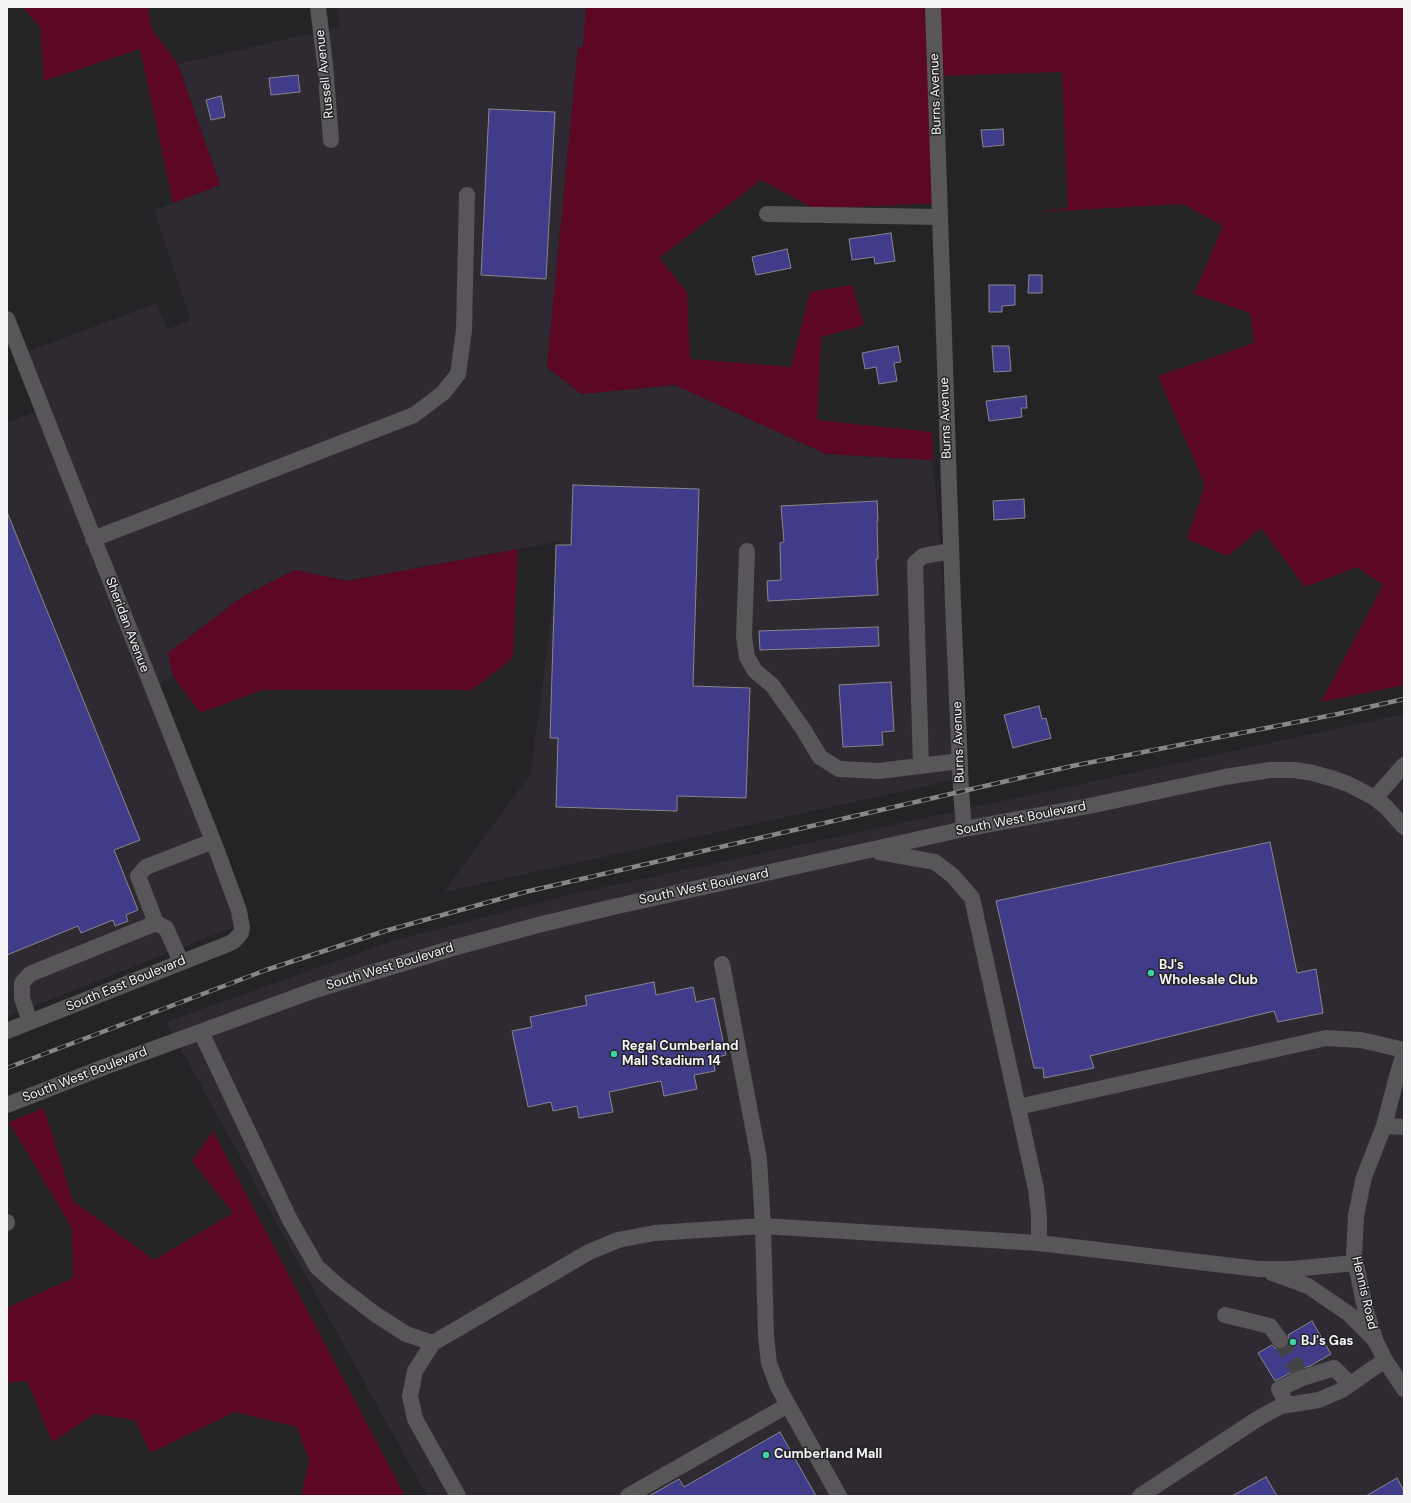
<!DOCTYPE html>
<html>
<head>
<meta charset="utf-8">
<style>
  body { margin:0 }
  #map { position:relative; width:1411px; height:1503px; overflow:hidden; background:#242325; font-family:"DM Sans",sans-serif }
  canvas { display:block }
  .frame { position:absolute; inset:0; border:8px solid #f5f4f6; pointer-events:none }
</style>
</head>
<body>
<div id="map">
<canvas width="1411" height="1503"></canvas>
<div class="frame"></div>
</div>
<script>
const ctx = document.querySelector('canvas').getContext('2d');
ctx.lineJoin = 'round';
function paint(path, color) { ctx.fillStyle = color; ctx.fill(path, 'evenodd'); }
const shape = rows => new Path2D(rows.map(r => 'M' + r).join(''));
function strokePath(path, color, width, dash) { ctx.strokeStyle = color; ctx.lineWidth = width; ctx.lineCap = dash ? 'butt' : 'round'; ctx.setLineDash(dash || []); ctx.stroke(path); }
function write(font, color, halo, rows, align = 'center') {
  ctx.font = font + ' "DM Sans",sans-serif'; ctx.lineWidth = 3; ctx.setLineDash([]); ctx.textBaseline = 'middle'; ctx.strokeStyle = halo; ctx.fillStyle = color; for (const [text, x, y, turn = 0] of rows) {
    ctx.save(); ctx.translate(x, y); ctx.rotate((+turn || 0) * Math.PI / 180); ctx.textAlign = isNaN(turn) ? turn : align; if (halo) ctx.strokeText(text, 0, 0); ctx.fillText(text, 0, 0); ctx.restore();
  }
}
paint(shape([
  [336,7,586,7,583,47,578,47,547,367,581,394,675,385,826,454,933,460,959,779,444,892,531,773,561,541,348,581,294,570,242,597,168,653,173,676,150,689,244,923,7,1017,7,423,40,410,21,354,157,303,167,329,191,320,154,210,220,185,178,64,339,27],
  [1404,714,1404,1496,427,1496,166,1022,392,941,568,895]
]), '#2f2a32');
paint(shape([
  [22,7,148,7,152,30,178,64,220,185,173,203,140,49,44,81,40,27],
  [586,7,1404,7,1404,685,1321,702,1383,585,1357,567,1305,587,1261,528,1228,556,1187,539,1205,485,1158,376,1254,343,1250,313,1194,294,1223,226,1183,204,1037,212,1068,208,1062,72,935,76,939,203,815,209,761,180,659,258,687,292,690,359,791,367,810,292,852,285,864,325,821,337,817,420,932,432,933,460,826,454,675,385,581,394,547,367,578,47,583,47],
  [518,549,513,658,472,690,262,690,200,713,173,676,168,653,242,597,295,570,348,581],
  [44,1108,73,1201,154,1260,233,1213,192,1161,213,1131,405,1496,301,1496,309,1461,297,1427,235,1412,150,1453,135,1420,95,1414,52,1442,27,1381,7,1383,7,1308,73,1278,72,1228,9,1122]
]), '#5c0824');
const building = shape([
  [298,75,300,92,271,95,269,78,298,75],
  [221,96,225,117,211,120,206,100,221,96],
  [489,109,555,112,546,279,481,275,489,109],
  [1003,129,1004,145,983,147,981,130,1003,129],
  [891,233,895,261,875,264,874,257,852,260,849,239,891,233],
  [787,249,791,268,756,275,752,257,787,249],
  [1029,275,1042,275,1042,293,1028,293,1029,275],
  [989,285,1015,285,1015,305,1002,306,1002,312,989,312,989,285],
  [898,346,901,362,894,363,897,381,879,384,876,367,865,369,862,353,898,346],
  [992,346,1009,346,1011,371,994,372,992,346],
  [1026,396,1027,408,1021,408,1022,417,989,421,986,401,1026,396],
  [573,485,699,489,693,686,750,688,746,798,677,796,677,811,556,807,558,738,550,738,556,545,571,545,573,485],
  [1024,499,1025,518,994,520,993,501,1024,499],
  [877,501,878,521,877,521,878,559,876,559,878,595,768,601,767,581,781,580,780,543,784,542,781,506,877,501],
  [7,512,140,840,114,850,138,910,126,915,128,921,115,926,113,920,81,933,78,926,7,955,7,512],
  [878,627,879,646,760,650,759,631,878,627],
  [891,682,894,731,882,732,883,745,843,747,839,685,891,682],
  [1039,706,1042,719,1046,718,1051,738,1013,748,1004,715,1039,706],
  [1270,842,1297,973,1316,969,1323,1013,1278,1022,1274,1011,1090,1056,1094,1068,1044,1078,1043,1068,1034,1068,996,901,1270,842],
  [654,982,656,995,693,987,696,1002,714,998,726,1055,713,1058,715,1071,694,1075,697,1089,664,1096,661,1081,609,1092,613,1112,579,1118,577,1106,553,1111,551,1102,528,1107,512,1031,532,1027,530,1017,587,1005,585,996,654,982],
  [1312,1321,1331,1354,1310,1366,1298,1369,1275,1381,1258,1353,1272,1345,1276,1349,1281,1349,1285,1348,1289,1344,1288,1335,1312,1321],
  [780,1432,816,1496,649,1496,679,1479,684,1487,780,1432],
  [1266,1477,1277,1496,1232,1496,1266,1477],
  [1397,1478,1404,1491,1404,1496,1366,1496,1397,1478]
]);
paint(building, '#413c89');
strokePath(building, '#87878b', 1);
strokePath(shape([
  [1280,1340,1299,1371]
]), '#434244', 16, [16, 8]);
strokePath(shape([
  [318,7,325,64,331,140],
  [933,7,953,604,961,791,964,829],
  [767,214,940,217],
  [7,319,217,851,239,911,242,927,241,933,234,941,228,944,7,1031],
  [93,539,414,415,443,393,458,374,464,330,467,195],
  [747,551,744,637,747,657,755,671,772,685,803,729,820,757,839,769,879,771,960,761],
  [921,766,915,563,923,556,951,551],
  [1375,798,1404,765],
  [879,852,935,862,953,876,972,898,1036,1189,1039,1217,1039,1243],
  [181,962,166,928,156,923,138,876,146,867,213,841],
  [722,964,759,1159,763,1226,766,1336,769,1363,778,1387,839,1496],
  [30,1022,22,998,22,983,30,974,156,923],
  [201,1032,290,1220,317,1267,336,1284,375,1314,406,1334,433,1343],
  [1404,1053,1396,1080,1384,1126,1364,1177,1356,1215,1354,1255,1365,1308,1376,1342,1385,1360,1404,1389],
  [7,1105,107,1066,315,990,453,948,538,925,613,907,964,829,1089,806,1225,777,1270,770,1294,770,1313,773,1334,779,1348,784,1375,798,1387,808,1404,827],
  [1018,1107,1326,1038,1361,1040,1404,1050],
  [1384,1126,1404,1127],
  [7,1222,7,1223],
  [1272,1273,1308,1286,1349,1314,1374,1339],
  [1225,1315,1270,1326,1280,1340],
  [1287,1405,1279,1389,1302,1378,1334,1368,1350,1384],
  [458,1496,415,1419,410,1396,415,1371,433,1343,589,1252,618,1240,655,1233,763,1226,1039,1243,1258,1269,1292,1269,1355,1263],
  [628,1496,788,1405],
  [1140,1496,1259,1418,1281,1406,1319,1400,1342,1390,1385,1360]
]), '#585659', 16);
const rail = shape([
  [7,1068,266,970,385,931,525,892,1072,766,1338,714,1404,699]
]);
strokePath(rail, '#878688', 4.5);
strokePath(rail, '#242325', 3, [9]);
for (const [x, y, r, color] of [
  [1151,973,4,"#3cd4a4"],
  [614,1054,4,"#3cd4a4"],
  [1293,1342,4,"#3cd4a4"],
  [766,1455,4,"#3cd4a4"]
]) { const dot = new Path2D(); dot.arc(x, y, r, 0, 2 * Math.PI); ctx.fillStyle = color; ctx.fill(dot); strokePath(dot, '#242325', 1.5); }
write('13px', '#f5f4f6', '#242325', [
  ["Russell Avenue",325,74,-96],
  ["Burns Avenue",936,94,-92],
  ["Burns Avenue",946,418,-92],
  ["Sheridan Avenue",127,625,69],
  ["Burns Avenue",959,742,-92],
  ["South West Boulevard",1021,819,-11],
  ["South West Boulevard",704,887,-12],
  ["South West Boulevard",390,967,-17],
  ["South East Boulevard",126,984,-22],
  ["South West Boulevard",85,1075,-21],
  ["Hennis Road",1364,1293,77]
]);
write('bold 13px', '#f5f4f6', '#242325', [
  ["BJ's",1159,966],
  ["Wholesale Club",1159,981],
  ["Regal Cumberland",622,1047],
  ["Mall Stadium 14",622,1062],
  ["BJ's Gas",1301,1342],
  ["Cumberland Mall",774,1455]
], 'left');
</script>
</body>
</html>
